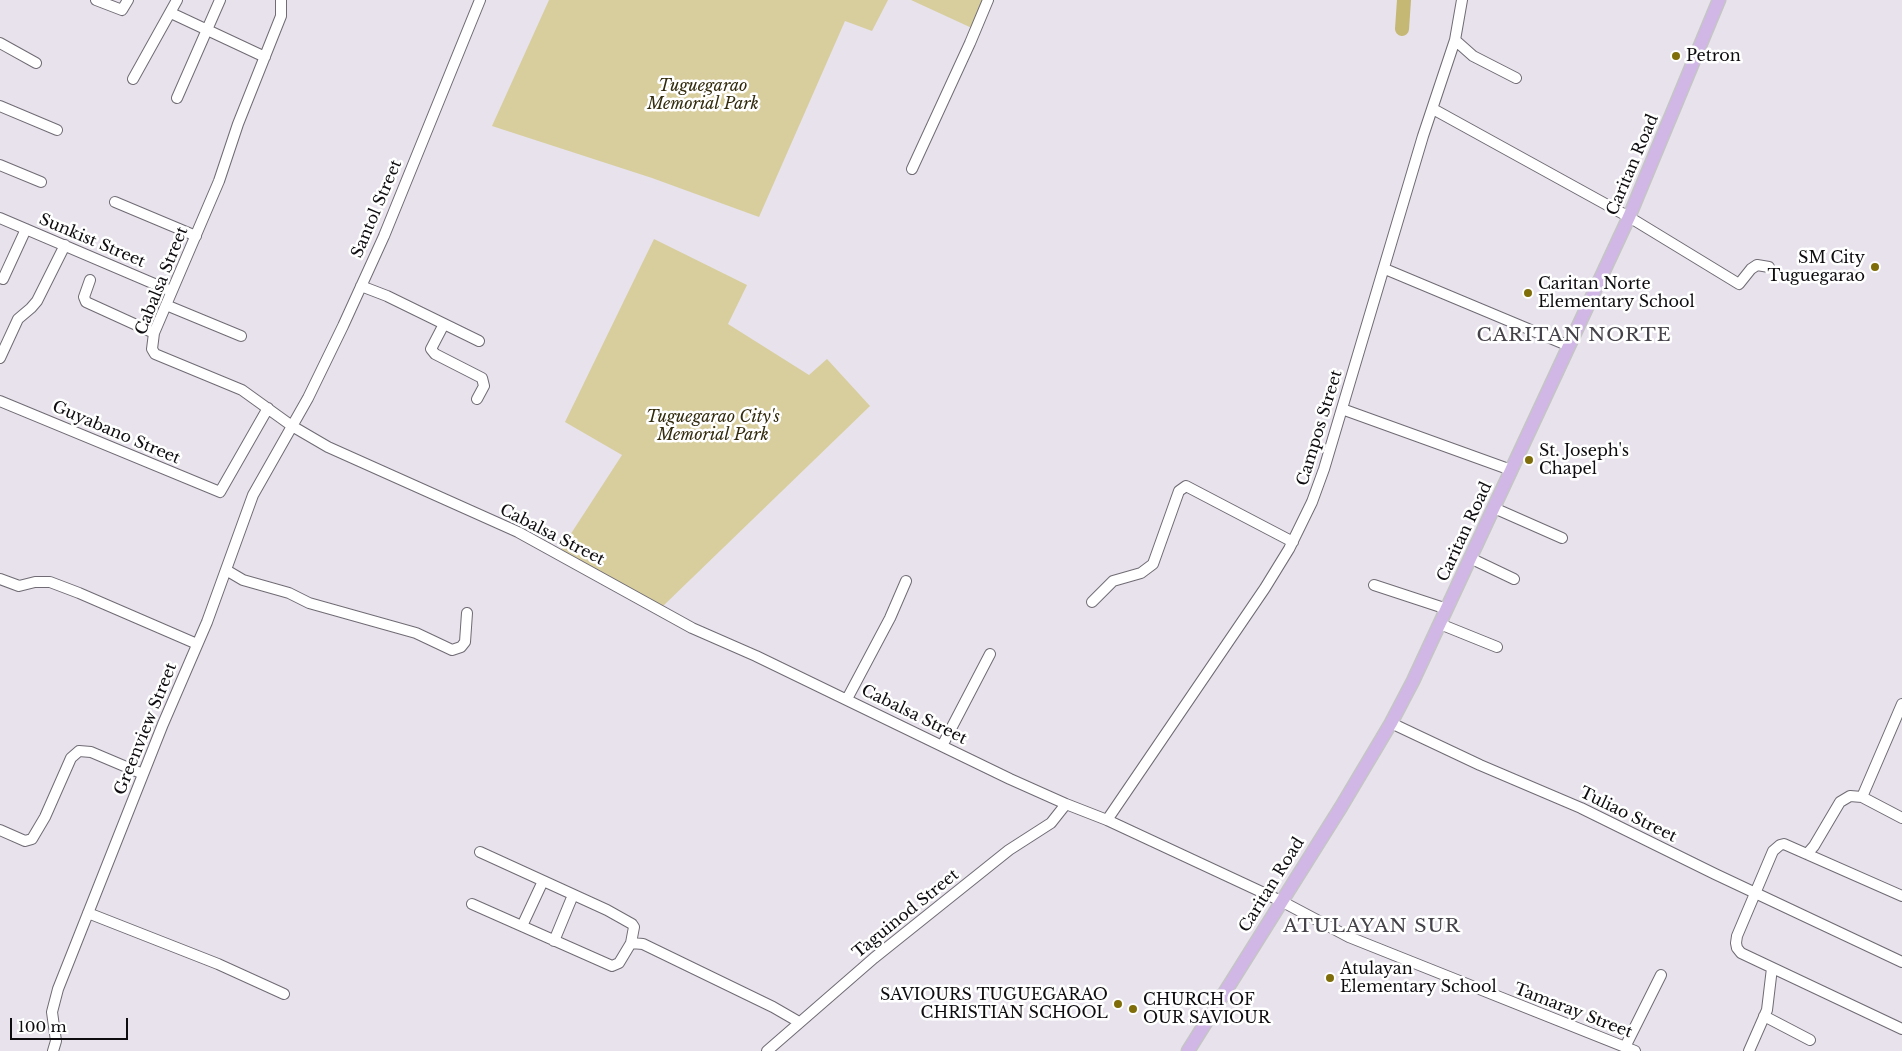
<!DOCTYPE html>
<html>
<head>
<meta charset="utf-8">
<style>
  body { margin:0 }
  #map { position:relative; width:1902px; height:1051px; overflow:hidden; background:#e7e2eb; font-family:"Libre Baskerville",serif }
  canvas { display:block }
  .scale { position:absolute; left:10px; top:1018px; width:118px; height:22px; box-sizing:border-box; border:2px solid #0e0c0f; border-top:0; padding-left:6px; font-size:15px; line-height:18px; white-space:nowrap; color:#0e0c0f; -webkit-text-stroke:4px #fff; paint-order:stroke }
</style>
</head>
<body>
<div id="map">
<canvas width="1902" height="1051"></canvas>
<div class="scale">100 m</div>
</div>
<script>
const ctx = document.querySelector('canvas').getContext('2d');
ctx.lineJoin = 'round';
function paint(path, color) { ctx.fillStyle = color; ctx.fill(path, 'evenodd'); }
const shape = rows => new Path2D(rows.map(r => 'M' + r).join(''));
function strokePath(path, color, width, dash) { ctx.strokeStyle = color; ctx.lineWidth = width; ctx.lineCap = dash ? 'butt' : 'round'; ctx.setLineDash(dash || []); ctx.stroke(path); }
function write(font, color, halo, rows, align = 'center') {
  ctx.font = font + ' "Libre Baskerville",serif'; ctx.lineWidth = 5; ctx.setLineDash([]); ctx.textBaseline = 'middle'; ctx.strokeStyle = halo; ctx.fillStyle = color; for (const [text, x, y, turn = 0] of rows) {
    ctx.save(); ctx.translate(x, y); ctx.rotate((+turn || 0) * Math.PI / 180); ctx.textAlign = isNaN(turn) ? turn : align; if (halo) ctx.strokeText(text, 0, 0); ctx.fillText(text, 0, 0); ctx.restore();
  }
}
paint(shape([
  [549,0,888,0,872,31,845,21,759,217,652,178,492,126],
  [911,0,985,0,974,29],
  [654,239,747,285,728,324,809,375,827,359,870,406,662,607,561,549,622,455,565,422]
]), '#d8ce9d');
strokePath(shape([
  [1402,29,1404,0]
]), '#c5b774', 14);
const minor = shape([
  [96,0,122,10,128,0],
  [281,0,281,16,238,124,219,181,154,333,152,349,155,354,242,390,292,426,328,447,518,532,692,628,756,656,1010,779,1066,804,1107,820,1281,901,1349,937,1635,1051],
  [171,13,265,57],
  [1455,40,1473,56,1516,78],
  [0,43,36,63],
  [133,79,177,0],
  [177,98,220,0],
  [0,106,57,130],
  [1433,109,1629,217,1739,284,1751,269,1757,265,1769,267],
  [0,165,41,182],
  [912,169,970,43,988,0],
  [115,202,196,236],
  [0,218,171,291],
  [1385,269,1569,346],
  [3,279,26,229],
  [90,280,84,297,86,302,154,333],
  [361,286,387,296,479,341],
  [166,305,241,336],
  [444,324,431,349,435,354,482,378,484,386,477,399],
  [0,358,18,319,31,308,37,301,65,245],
  [0,401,220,492,268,408],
  [1342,409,1511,470],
  [1494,508,1562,538],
  [1470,558,1514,579],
  [226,570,243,580,289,593,309,603,416,633,452,650,461,647,465,642,467,613],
  [0,579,19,586,35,582,50,582,79,593,197,644],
  [1374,585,1447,609],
  [1092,602,1113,581,1141,573,1153,564,1179,491,1186,486,1293,542],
  [1440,624,1497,647],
  [847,699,890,618,906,581],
  [1391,723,1480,765,1581,808,1715,874,1902,962],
  [942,746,990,654],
  [1862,797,1902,704],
  [1107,820,1265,588,1289,549,1312,502,1324,469,1423,136,1455,40,1462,0],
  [0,830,25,841,32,839,45,817,71,758,79,751,91,752,143,774],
  [480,852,607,910,632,924,634,927,631,943],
  [1807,854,1814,846,1840,802,1850,796,1862,797,1902,818],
  [1902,896,1784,844,1780,845,1773,851,1737,936,1736,943,1737,948,1741,953,1902,1029],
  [472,904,612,966,619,963,631,943,643,944,773,1007,799,1022],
  [88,913,218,964,284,994],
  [522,926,543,881],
  [554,941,573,895],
  [1764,1016,1810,1040],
  [1625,1047,1661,975],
  [53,1051,56,1041,52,1012,58,989,163,724,207,622,253,495,308,398,343,326,384,236,480,0],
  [767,1051,874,958,1009,850,1051,823,1066,804],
  [1749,1051,1767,1010,1772,968]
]);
const major = shape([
  [1188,1051,1341,807,1391,723,1413,681,1629,217,1719,0]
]);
strokePath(minor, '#706b74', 12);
strokePath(major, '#c5c5c5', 15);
strokePath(minor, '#fff', 10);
strokePath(major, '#d1b7e6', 12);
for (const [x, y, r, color] of [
  [1676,56,5,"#7e6d08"],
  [1875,267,5,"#7e6d08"],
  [1528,293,5,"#7e6d08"],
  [1529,460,5,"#7e6d08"],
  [1330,978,5,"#7e6d08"],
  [1118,1004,5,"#7e6d08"],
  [1133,1009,5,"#7e6d08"]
]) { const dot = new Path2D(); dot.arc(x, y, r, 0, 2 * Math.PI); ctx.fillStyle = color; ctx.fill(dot); strokePath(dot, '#fff', 2); }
write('16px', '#0e0c0f', '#fff', [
  ["Petron",1686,56],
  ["SM City",1865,258,"right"],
  ["Tuguegarao",1865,276,"right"],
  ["Caritan Norte",1538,284],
  ["Elementary School",1538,302],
  ["St. Joseph's",1539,451],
  ["Chapel",1539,469],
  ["Atulayan",1340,969],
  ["Elementary School",1340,987],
  ["SAVIOURS TUGUEGARAO",1108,995,"right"],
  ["CHRISTIAN SCHOOL",1108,1013,"right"],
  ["CHURCH OF",1143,1000],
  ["OUR SAVIOUR",1143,1018]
], 'left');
write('italic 16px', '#322b0d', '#fff', [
  ["Tuguegarao",703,86],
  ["Memorial Park",703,104],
  ["Tuguegarao City's",713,417],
  ["Memorial Park",713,435]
]);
write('16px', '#0e0c0f', '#fff', [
  ["Caritan Road",1633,165,-67],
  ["Santol Street",377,209,-67],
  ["Sunkist Street",92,241,23],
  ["Cabalsa Street",162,281,-68],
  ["Campos Street",1320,428,-73],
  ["Guyabano Street",116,433,23],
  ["Caritan Road",1465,532,-65],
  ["Cabalsa Street",552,535,27],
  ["Cabalsa Street",914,715,26],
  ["Greenview Street",146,729,-68],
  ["Tuliao Street",1628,815,26],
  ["Caritan Road",1272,885,-58],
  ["Taguinod Street",906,914,-39],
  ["Tamaray Street",1573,1011,21]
]);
ctx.letterSpacing = '1px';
write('19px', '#464249', '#fff', [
  ["CARITAN NORTE",1574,336],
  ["ATULAYAN SUR",1372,927]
]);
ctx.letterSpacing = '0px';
</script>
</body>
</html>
